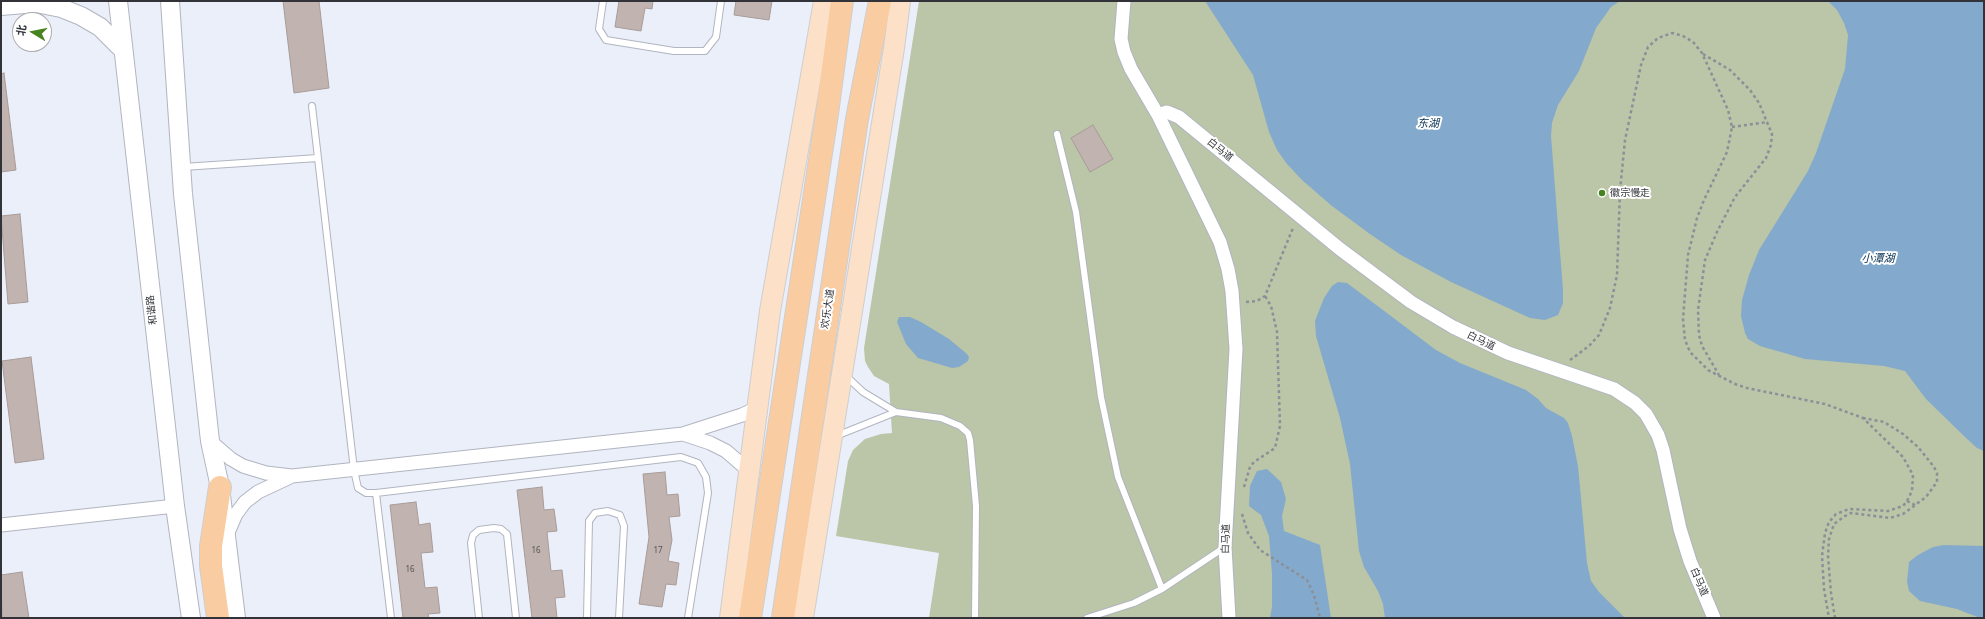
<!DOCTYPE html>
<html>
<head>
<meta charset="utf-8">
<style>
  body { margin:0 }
  #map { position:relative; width:1985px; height:619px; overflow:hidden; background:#ebeffa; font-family:"Noto Sans","Noto Sans SC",sans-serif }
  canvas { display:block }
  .frame { position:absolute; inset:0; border:2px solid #313338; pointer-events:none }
  .north { position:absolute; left:12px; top:12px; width:40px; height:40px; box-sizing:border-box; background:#fff; border:1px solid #adadaf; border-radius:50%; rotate:280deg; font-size:11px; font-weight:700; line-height:16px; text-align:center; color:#313338 }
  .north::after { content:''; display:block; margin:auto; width:14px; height:18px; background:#478320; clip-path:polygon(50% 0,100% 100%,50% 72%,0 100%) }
</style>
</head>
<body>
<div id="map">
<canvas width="1985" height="619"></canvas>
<div class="frame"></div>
<div class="north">北</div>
</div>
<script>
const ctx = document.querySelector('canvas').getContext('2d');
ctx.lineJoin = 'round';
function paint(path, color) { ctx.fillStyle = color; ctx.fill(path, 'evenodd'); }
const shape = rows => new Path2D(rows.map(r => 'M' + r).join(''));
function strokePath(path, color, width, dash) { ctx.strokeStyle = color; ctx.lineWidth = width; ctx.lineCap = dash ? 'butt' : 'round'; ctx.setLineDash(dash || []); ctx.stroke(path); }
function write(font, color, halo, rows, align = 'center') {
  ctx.font = font + ' "Noto Sans","Noto Sans SC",sans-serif'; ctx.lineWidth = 4; ctx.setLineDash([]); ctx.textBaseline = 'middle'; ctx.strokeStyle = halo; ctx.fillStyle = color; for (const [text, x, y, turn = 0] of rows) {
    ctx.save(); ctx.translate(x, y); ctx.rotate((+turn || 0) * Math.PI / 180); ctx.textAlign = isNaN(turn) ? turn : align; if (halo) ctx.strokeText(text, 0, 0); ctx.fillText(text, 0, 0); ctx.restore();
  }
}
paint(shape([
  [919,1,1984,1,1984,618,929,618,939,553,836,536,848,461,853,450,865,439,881,434,892,433,889,384,874,376,868,367,865,361,864,348]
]), '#bbc5a7');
paint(shape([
  [1205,1,1620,1,1611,7,1596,28,1579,71,1558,105,1552,123,1551,136,1563,290,1563,303,1558,315,1545,320,1530,318,1451,282,1401,255,1370,234,1332,206,1302,180,1287,164,1277,150,1269,132,1253,75],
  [1828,1,1984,1,1984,451,1977,448,1964,436,1926,399,1905,371,1884,366,1805,359,1760,346,1748,339,1745,333,1741,316,1742,300,1749,275,1759,250,1808,171,1816,153,1845,69,1848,35,1844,23,1837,10],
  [1338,282,1347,283,1436,350,1460,363,1526,390,1538,399,1546,408,1564,418,1568,423,1572,436,1578,466,1587,563,1591,581,1599,592,1625,618,1385,618,1383,604,1378,591,1364,567,1359,551,1350,464,1340,418,1316,336,1315,321,1324,298,1332,286],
  [899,317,910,317,921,322,949,339,967,354,969,357,968,361,959,367,952,368,918,358,906,344,897,322],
  [1267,469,1281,482,1286,499,1282,516,1284,531,1320,545,1331,618,1270,618,1272,607,1272,574,1269,536,1261,515,1249,506,1250,486,1257,471],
  [1944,545,1984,546,1984,618,1980,618,1957,609,1920,601,1909,591,1907,582,1909,562,1918,555,1933,547]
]), '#83aacc');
const building = shape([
  [283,1,319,1,329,88,294,93,283,1],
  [619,1,653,1,652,9,645,8,641,31,615,27,619,1],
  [736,1,772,1,769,20,734,15,736,1],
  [4,73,16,170,1,172,1,74,4,73],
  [1093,125,1113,159,1090,172,1071,138,1093,125],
  [20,214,28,302,8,304,1,216,20,214],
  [31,357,44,459,15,463,2,361,31,357],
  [665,472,667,495,678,494,680,516,669,517,672,540,668,561,679,563,676,585,666,584,662,607,639,604,649,537,643,474,665,472],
  [542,487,544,510,554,509,557,531,547,532,551,571,562,570,565,597,555,598,557,618,532,618,517,490,542,487],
  [416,502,419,525,430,523,433,552,421,553,425,588,437,587,440,613,428,614,429,618,403,618,390,505,416,502],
  [22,572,29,618,2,618,1,575,22,572]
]);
paint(building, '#c1b4b0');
strokePath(building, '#a89b98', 1);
const lane = shape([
  [603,1,599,29,606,40,674,51,705,51,716,37,721,1],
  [312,106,354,470,358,488,366,493,376,493,681,457,698,463,706,477,708,493,688,618],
  [1057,134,1076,212,1101,397,1118,477,1162,589],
  [183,167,318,158],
  [846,376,863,392,896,412,941,418,960,426,968,433,970,440,976,506,975,618],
  [836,436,896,412],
  [376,493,391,618],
  [479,618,471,543,473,535,479,530,494,528,501,529,507,534,516,618],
  [587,618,589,521,595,513,608,511,620,515,624,526,619,618],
  [1087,618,1134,603,1162,589,1225,547]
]);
const street = shape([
  [1124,1,1121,39,1124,52,1131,69,1158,115,1220,242,1228,269,1232,291,1236,349,1225,547,1229,618],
  [1158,115,1167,112,1179,117,1340,249,1411,302,1453,327,1508,353,1614,389,1635,403,1646,414,1658,435,1663,450,1680,529,1690,561,1714,618],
  [683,434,710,443,726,451,748,470],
  [210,441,231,459,243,466,266,473,292,476,683,434,742,415,757,408],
  [1,525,175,506],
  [227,535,236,514,245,502,258,492,290,477]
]);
const secondary = shape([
  [118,1,175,506,191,618],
  [170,1,183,194,210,441,220,487,236,618],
  [36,3,61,8,81,16,100,27,123,50],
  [1,6,48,2]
]);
const primary = shape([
  [730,618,770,311,824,1],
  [803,618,894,48,900,1]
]);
const highway = shape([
  [218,618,211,566,211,546,220,487],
  [750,618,827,114,842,1],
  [783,618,857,119,880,1]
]);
strokePath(lane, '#b1b5c0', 8);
strokePath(street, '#b1b5c0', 15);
strokePath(secondary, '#b1b5c0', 20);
strokePath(primary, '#cececf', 22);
strokePath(highway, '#cececf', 24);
strokePath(shape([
  [1703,54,1730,70,1750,90,1759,103,1772,134,1771,145,1766,158,1735,197,1717,232,1705,260,1698,310,1699,335,1702,346,1719,375],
  [1732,127,1768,122],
  [1246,302,1257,301,1265,296,1293,228],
  [1570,360,1589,346,1599,335,1610,308,1617,275,1620,191,1625,140,1641,65,1648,47,1658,38,1672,33,1683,36,1693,42,1702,53,1728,110,1732,127,1727,152,1704,200,1697,218,1688,255,1683,319,1685,340,1690,352,1708,370,1735,384,1747,388,1825,404,1863,418,1903,457,1913,475,1912,491,1907,501,1903,506,1888,511,1849,509,1836,514,1829,522,1825,533,1822,556,1824,589,1829,618],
  [1244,487,1250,467,1254,462,1275,448,1280,426,1277,332,1271,306,1265,296],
  [1907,501,1915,505],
  [1242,514,1248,533,1260,550,1307,580,1314,595,1320,618],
  [1835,618,1831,593,1828,556,1829,539,1834,524,1845,516,1851,513,1890,518,1903,514,1926,497,1937,482,1937,473,1934,467,1918,447,1903,434,1884,422,1863,418]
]), '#8c8f97', 2.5, [3, 3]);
strokePath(lane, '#fff', 6);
strokePath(street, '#fff', 13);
strokePath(secondary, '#fff', 18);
strokePath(primary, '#fce0c7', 20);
strokePath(highway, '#facca1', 22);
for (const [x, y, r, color] of [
  [1602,193,4,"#478320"]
]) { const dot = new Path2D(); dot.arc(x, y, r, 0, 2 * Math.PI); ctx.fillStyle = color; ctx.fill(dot); strokePath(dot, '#fff', 1.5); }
write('8px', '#555356', null, [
  ["16",536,551],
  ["17",658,551],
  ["16",410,570]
]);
write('10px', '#313338', '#fff', [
  ["白马道",1220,150,39],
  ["欢乐大道",828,309,-81],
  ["和谐路",152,310,-96],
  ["白马道",1481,341,26],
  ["白马道",1226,539,-89],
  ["白马道",1699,582,67]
]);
write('10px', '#313338', '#fff', [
  ["徽宗慢走",1610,193]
], 'left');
write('italic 11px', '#002d4e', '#fff', [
  ["东湖",1428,124],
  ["小潭湖",1878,259]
]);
</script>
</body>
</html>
